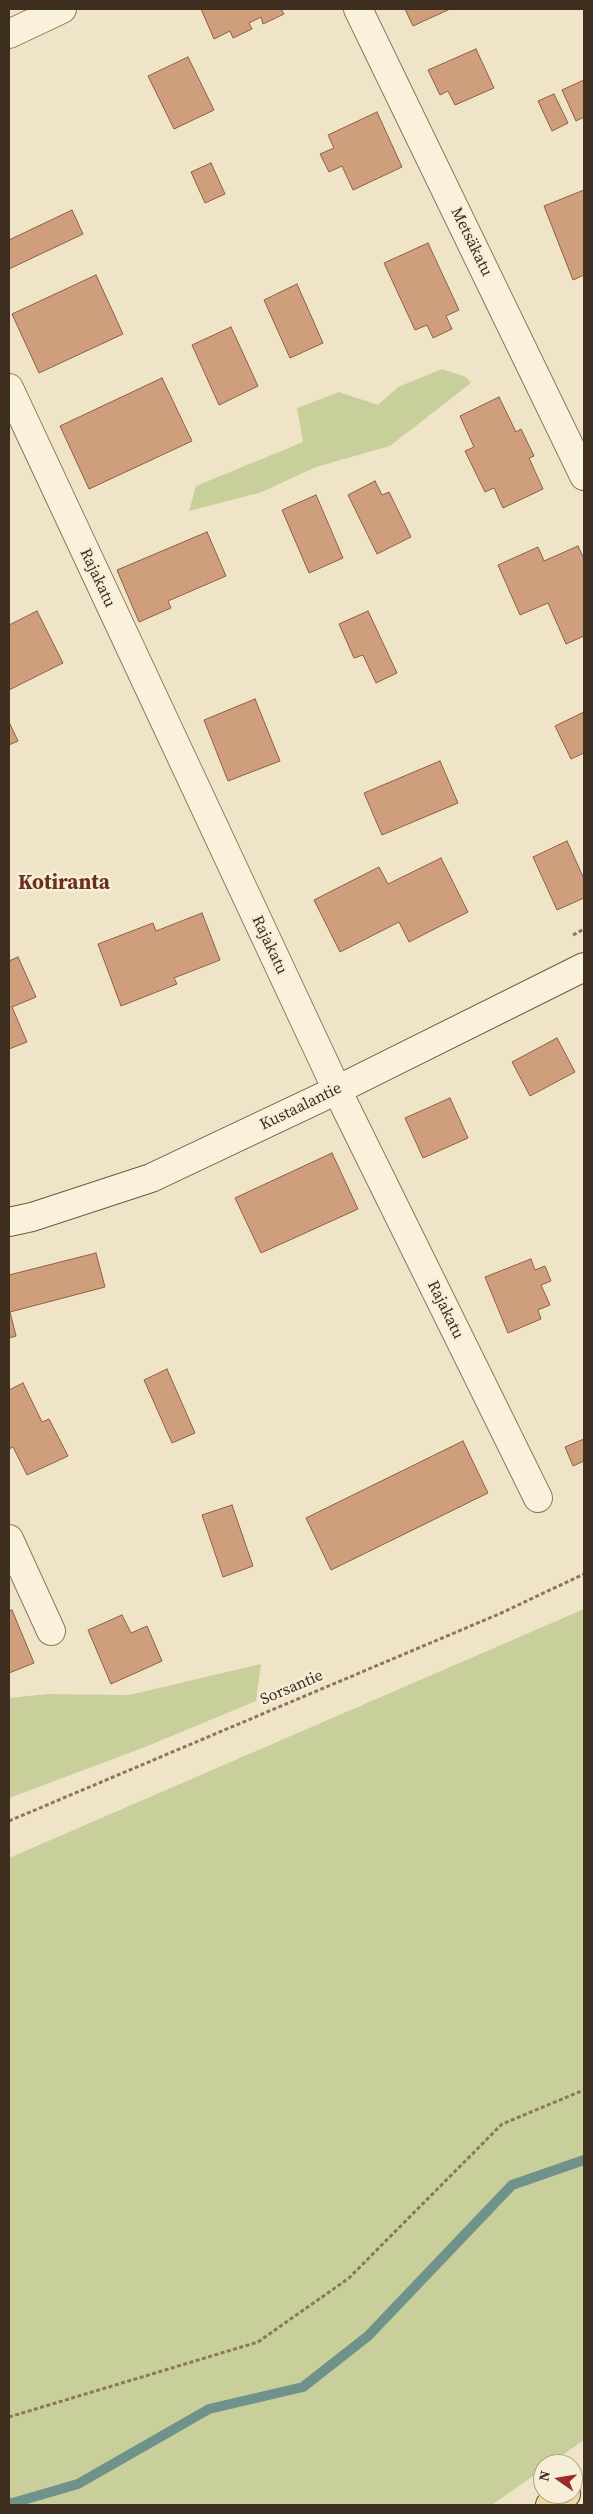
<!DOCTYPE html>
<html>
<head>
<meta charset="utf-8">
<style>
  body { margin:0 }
  #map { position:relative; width:593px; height:2514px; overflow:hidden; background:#f0e4c8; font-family:"Source Serif 4",serif }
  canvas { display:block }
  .frame { position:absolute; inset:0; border:10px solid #3d2e20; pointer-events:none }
  .north { position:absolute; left:533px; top:2454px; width:50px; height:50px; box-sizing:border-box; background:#f7eed8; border:1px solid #ada18e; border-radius:50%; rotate:283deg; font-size:14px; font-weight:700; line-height:20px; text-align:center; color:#3d2e20 }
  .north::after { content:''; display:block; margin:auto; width:18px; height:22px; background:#9e2a2b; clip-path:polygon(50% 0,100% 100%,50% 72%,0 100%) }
</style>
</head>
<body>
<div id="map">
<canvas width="593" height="2514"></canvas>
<div class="frame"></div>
<div class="north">N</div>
</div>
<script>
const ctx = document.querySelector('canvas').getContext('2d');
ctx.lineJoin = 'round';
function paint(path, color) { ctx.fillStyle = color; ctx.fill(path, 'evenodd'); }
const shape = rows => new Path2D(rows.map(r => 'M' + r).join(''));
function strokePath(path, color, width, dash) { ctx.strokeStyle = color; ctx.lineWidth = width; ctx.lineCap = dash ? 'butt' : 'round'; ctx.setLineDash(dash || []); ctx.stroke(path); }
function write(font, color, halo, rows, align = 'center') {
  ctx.font = font + ' "Source Serif 4",serif'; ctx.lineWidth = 5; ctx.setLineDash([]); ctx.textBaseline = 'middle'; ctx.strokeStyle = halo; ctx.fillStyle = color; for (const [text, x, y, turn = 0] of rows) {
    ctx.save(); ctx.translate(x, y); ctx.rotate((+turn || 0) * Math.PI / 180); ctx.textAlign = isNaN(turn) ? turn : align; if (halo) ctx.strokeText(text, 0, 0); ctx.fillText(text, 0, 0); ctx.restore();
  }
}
paint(shape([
  [442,369,466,377,471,383,390,446,316,467,262,492,189,511,196,486,303,442,297,408,339,392,378,405,398,387],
  [584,1609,584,2440,550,2464,543,2464,543,2469,492,2505,9,2505,9,1858],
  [261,1664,256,1701,145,1747,9,1798,9,1698,48,1694,129,1695]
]), '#c9cf9b');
strokePath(shape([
  [9,2504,78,2484,209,2409,303,2387,368,2336,512,2185,584,2160]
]), '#6f938a', 10);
const building = shape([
  [201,9,281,9,284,14,263,24,261,17,249,23,252,29,233,38,230,31,214,39,201,9],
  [405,9,450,9,413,26,405,9],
  [476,49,494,88,455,105,448,91,440,95,428,70,476,49],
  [188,57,214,110,174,129,148,76,188,57],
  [584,80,584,117,576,121,562,90,584,80],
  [554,94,568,123,552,131,538,101,554,94],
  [377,112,402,167,353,190,342,166,329,172,320,154,334,148,328,135,377,112],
  [211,163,225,194,205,203,191,172,211,163],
  [584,190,584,275,573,280,544,206,584,190],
  [72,210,83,234,9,269,9,240,72,210],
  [428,243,459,310,446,316,452,329,433,338,427,325,415,330,384,263,428,243],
  [96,275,123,334,39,373,12,314,96,275],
  [297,284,323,343,290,358,264,300,297,284],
  [231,327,258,386,219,405,192,345,231,327],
  [162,378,192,441,89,489,60,426,162,378],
  [499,397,516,432,521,429,534,456,529,458,543,489,503,508,494,488,485,492,465,451,474,447,460,416,499,397],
  [375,481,382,495,389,492,411,537,377,554,348,495,375,481],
  [316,495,343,558,309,573,282,510,316,495],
  [207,532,226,576,168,601,171,608,139,622,117,570,207,532],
  [578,546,584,559,584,636,566,644,548,603,520,615,498,565,538,547,544,561,578,546],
  [37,611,63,663,9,690,9,625,37,611],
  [368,611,397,673,376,683,363,655,354,658,339,624,368,611],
  [255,699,280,761,228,781,204,720,255,699],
  [584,712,584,753,571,759,555,726,584,712],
  [9,722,18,741,9,745,9,722],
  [440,761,458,803,382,835,364,793,440,761],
  [567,841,584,879,584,898,557,910,533,857,567,841],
  [441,858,468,912,409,942,399,922,340,952,314,900,379,867,388,884,441,858],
  [202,913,220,960,174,978,177,984,121,1006,98,944,153,923,156,931,202,913],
  [18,957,36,997,12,1007,27,1042,9,1049,9,961,18,957],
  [557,1038,575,1072,530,1096,512,1062,557,1038],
  [450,1098,468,1138,423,1158,405,1118,450,1098],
  [332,1153,358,1209,261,1253,235,1198,332,1153],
  [96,1253,105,1287,10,1312,16,1336,9,1338,9,1275,96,1253],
  [531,1259,535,1270,545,1266,551,1281,541,1285,550,1305,538,1310,541,1319,508,1333,485,1277,531,1259],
  [167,1369,195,1433,172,1443,144,1380,167,1369],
  [23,1383,42,1422,49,1419,68,1456,27,1475,13,1447,9,1449,9,1390,23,1383],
  [584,1439,584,1461,573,1466,565,1447,584,1439],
  [463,1441,488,1493,331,1570,306,1518,463,1441],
  [232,1505,253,1566,223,1577,202,1515,232,1505],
  [12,1610,34,1663,9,1673,9,1611,12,1610],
  [122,1615,131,1633,147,1626,162,1661,111,1684,88,1630,122,1615]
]);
paint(building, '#cf9f7d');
strokePath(building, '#8d5f41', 1);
const minor = shape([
  [358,9,584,476],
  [9,34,62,9],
  [337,1090,538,1498],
  [9,1539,51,1631]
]);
const tertiary = shape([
  [9,388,337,1090]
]);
const secondary = shape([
  [9,1222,32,1217,151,1178,337,1090,584,967]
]);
const primary = shape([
  [550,2505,566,2494]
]);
strokePath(minor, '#8d765c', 30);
strokePath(tertiary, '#8d765c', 30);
strokePath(secondary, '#6f573f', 30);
strokePath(primary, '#5b4430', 30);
strokePath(shape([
  [573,935,584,929],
  [9,1821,499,1614,584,1574],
  [9,2417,258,2342,349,2278,502,2124,584,2090]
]), '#8d765c', 3, [4, 2.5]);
strokePath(minor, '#faf1dc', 28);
strokePath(tertiary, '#faf1dc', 28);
strokePath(secondary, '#faf1dc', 28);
strokePath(primary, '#f3d9a0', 28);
write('16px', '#3d2e20', '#f7eed8', [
  ["Metsäkatu",471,242,64],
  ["Rajakatu",97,578,65],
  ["Rajakatu",269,945,65],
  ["Kustaalantie",301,1107,-26],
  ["Rajakatu",445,1310,64],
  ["Sorsantie",292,1688,-23]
]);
write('bold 21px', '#6b2e1e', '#f7eed8', [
  ["Kotiranta",64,884]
]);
</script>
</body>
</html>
